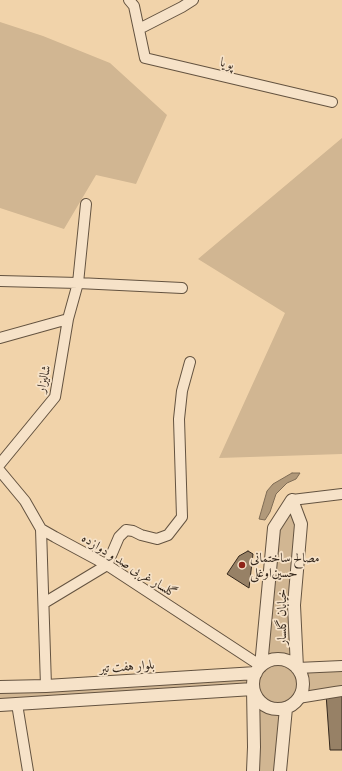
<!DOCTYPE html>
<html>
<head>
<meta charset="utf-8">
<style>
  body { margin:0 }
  canvas { display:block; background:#f1d3aa }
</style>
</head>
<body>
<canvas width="342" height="771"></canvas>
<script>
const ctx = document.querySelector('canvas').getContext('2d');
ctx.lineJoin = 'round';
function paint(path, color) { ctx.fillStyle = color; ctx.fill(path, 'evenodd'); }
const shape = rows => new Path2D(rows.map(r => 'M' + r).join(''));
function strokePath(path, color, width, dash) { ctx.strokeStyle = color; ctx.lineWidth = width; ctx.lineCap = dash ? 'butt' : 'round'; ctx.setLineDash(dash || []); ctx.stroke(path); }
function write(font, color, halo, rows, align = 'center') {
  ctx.font = font + ' "EB Garamond",Amiri,serif'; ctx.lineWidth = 3.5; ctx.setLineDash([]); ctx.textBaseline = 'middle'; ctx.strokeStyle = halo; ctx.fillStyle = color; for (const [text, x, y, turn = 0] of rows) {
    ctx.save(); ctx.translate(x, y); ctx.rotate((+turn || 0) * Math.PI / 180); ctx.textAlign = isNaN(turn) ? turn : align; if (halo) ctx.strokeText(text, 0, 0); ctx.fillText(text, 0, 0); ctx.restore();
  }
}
paint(shape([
  [0,22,43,36,110,63,167,115,136,184,96,175,64,229,0,208],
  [342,138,342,454,219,458,285,313,198,259],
  [293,500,301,524,297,668,342,666,342,691,297,699,291,704,284,707,276,708,268,706,262,702,257,696,254,689,254,681,256,673,261,666,268,662,276,660,284,660,275,659,267,661,274,528],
  [255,673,253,681,253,689,0,705,0,690],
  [256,697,262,703,269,708,277,709,286,708,280,771,252,771]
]), '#d1b692');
const water = shape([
  [292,473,300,473,296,479,287,483,276,494,270,512,265,520,259,519,267,491,273,484,292,473]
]);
paint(water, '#b1997a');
strokePath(water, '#7f6c55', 1);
const building = shape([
  [248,551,253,554,249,588,227,574,239,556,248,551],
  [342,691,342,750,330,750,326,694,342,691]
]);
paint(building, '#978166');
strokePath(building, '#35281d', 1);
const minor = shape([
  [129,0,134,6,145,58,332,102],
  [139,29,182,7,193,0],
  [0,281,78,283,182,288],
  [0,338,68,319],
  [0,464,55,397,68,319,78,283,86,204],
  [0,471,25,501,41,529,55,537,107,565,261,666],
  [292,500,342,494],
  [41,529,46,686],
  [44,603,107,565,119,537,126,530,133,531,141,535,157,539,168,535,182,517,179,419,182,391,190,362],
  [297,668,342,666],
  [298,698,335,692,342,691],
  [17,704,28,771]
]);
const tertiary = shape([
  [292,500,301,524,294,605,297,668],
  '253 684a25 25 0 1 1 50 0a25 25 0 1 1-50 0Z',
  [261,666,274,528,292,500],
  [0,687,46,686,256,673],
  [0,705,253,689,254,747,253,771],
  [280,771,286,708]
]);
strokePath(minor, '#645340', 12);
strokePath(tertiary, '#645340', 14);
strokePath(minor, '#f6e2c8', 10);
strokePath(tertiary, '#f6e2c8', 12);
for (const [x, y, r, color] of [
  [242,565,4,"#8f2418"]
]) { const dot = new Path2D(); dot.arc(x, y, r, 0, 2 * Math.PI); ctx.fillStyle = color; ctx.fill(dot); strokePath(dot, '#f6e2c8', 1.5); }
write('13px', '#35281d', '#f6e2c8', [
  ["پویا",227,64,13],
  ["شالیزار",44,379,-77],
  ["گلسار غربی صد و دوازده",129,566,32],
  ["خیابان گلسار",282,617,-90],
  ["بلوار هفت تیر",127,667,-4]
]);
write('13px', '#35281d', '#f6e2c8', [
  ["مصالح ساختمانی",250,558],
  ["حسین‌اوغلی",250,573]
], 'left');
</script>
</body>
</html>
